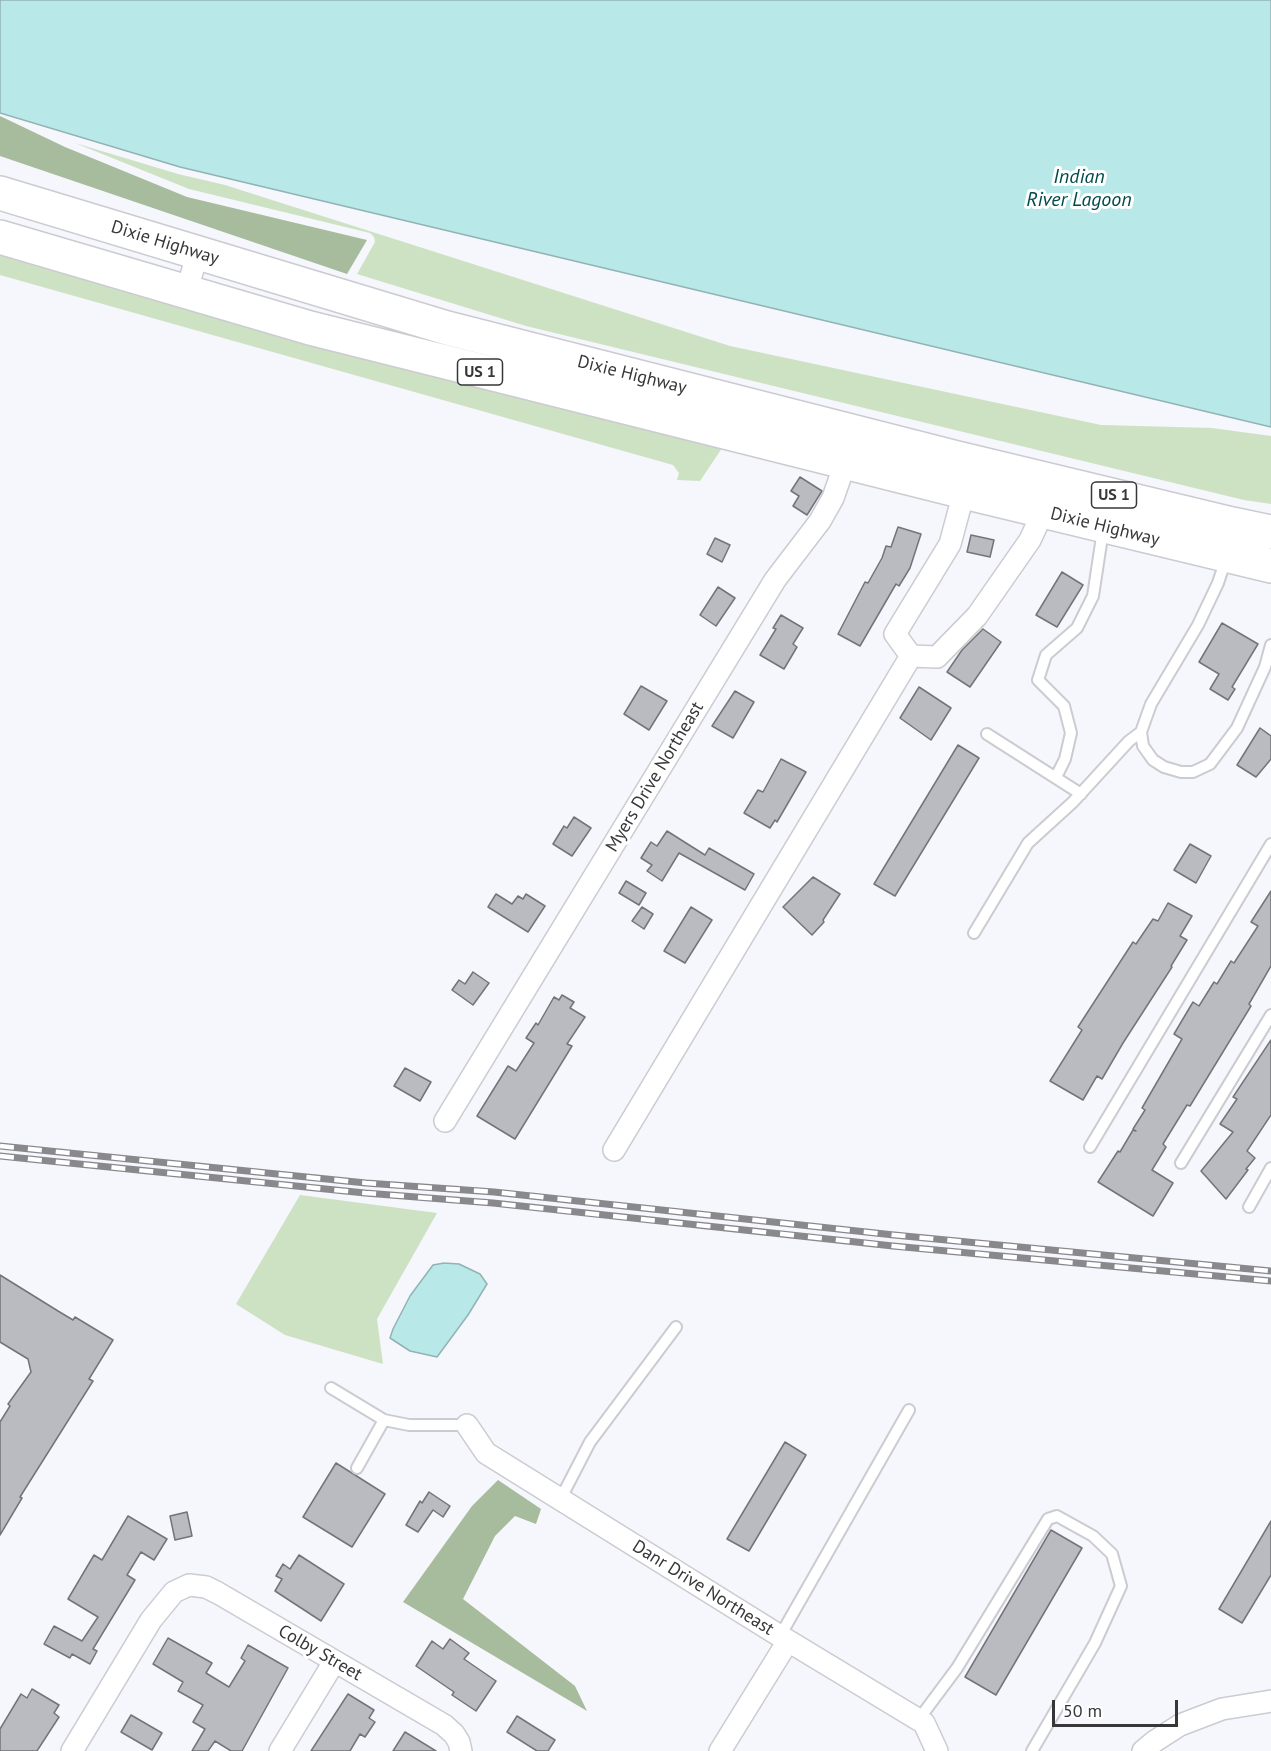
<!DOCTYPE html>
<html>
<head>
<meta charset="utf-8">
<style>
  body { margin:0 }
  #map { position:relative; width:1271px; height:1751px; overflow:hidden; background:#f6f6fd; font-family:"PT Sans",sans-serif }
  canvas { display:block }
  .scale { position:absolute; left:1052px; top:1700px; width:126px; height:27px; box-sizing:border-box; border:3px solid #37373a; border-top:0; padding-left:8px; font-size:18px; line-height:21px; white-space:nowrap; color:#37373a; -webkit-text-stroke:4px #fff; paint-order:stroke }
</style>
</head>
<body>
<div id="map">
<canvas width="1271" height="1751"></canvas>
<div class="scale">50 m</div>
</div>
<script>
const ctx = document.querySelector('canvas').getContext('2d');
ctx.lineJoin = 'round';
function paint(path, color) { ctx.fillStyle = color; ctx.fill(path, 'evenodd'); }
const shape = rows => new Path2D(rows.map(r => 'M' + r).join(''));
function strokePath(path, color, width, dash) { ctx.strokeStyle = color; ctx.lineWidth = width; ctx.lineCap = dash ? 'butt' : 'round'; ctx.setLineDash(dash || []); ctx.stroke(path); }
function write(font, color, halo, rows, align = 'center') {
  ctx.font = font + ' "PT Sans",sans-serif'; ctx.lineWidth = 6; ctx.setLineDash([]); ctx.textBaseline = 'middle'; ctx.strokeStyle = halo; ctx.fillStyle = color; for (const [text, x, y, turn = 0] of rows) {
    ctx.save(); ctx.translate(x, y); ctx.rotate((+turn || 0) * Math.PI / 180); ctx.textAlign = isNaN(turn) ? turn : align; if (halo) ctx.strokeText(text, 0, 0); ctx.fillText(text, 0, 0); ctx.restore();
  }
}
paint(shape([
  [75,143,178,174,225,185,730,346,1101,425,1212,428,1271,436,1271,504,1244,500,526,326,357,274,375,242,374,237,370,233,189,189],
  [0,246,726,442,700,481,677,480,679,473,673,465,0,275],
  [300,1195,437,1213,377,1319,383,1364,285,1335,236,1304]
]), '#cde1c3');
paint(shape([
  [0,116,65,147,187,197,367,240,347,274,0,156],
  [498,1480,541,1509,536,1524,515,1516,495,1536,463,1599,575,1686,587,1711,403,1602,472,1506]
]), '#a6bc9c');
const water = shape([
  [0,0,1271,0,1271,427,180,167,0,113,0,0],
  [444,1263,459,1264,480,1274,487,1284,468,1315,437,1357,410,1351,390,1338,393,1329,410,1296,433,1265,444,1263]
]);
paint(water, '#b8e8e8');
strokePath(water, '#91b3b4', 1.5);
const building = shape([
  [800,477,822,491,807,515,793,506,799,496,791,491,800,477],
  [898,527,921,534,910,568,899,586,896,584,860,646,838,634,865,582,868,583,882,558,886,546,891,547,898,527],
  [971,535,994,540,990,557,967,552,971,535],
  [715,538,730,545,722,562,707,554,715,538],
  [1062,572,1083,585,1057,627,1036,615,1062,572],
  [718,587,735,598,716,626,700,615,718,587],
  [781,615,803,628,793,644,797,647,784,669,760,655,776,629,773,628,781,615],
  [1222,623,1258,644,1232,687,1235,689,1228,700,1210,689,1219,674,1199,662,1222,623],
  [983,629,1001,642,970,687,947,672,962,650,983,629],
  [641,686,667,701,649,730,624,714,641,686],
  [919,687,951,708,931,740,900,718,919,687],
  [735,691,754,702,733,738,712,726,735,691],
  [1260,728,1271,736,1271,759,1256,777,1237,765,1260,728],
  [958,745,979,758,895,896,874,884,958,745],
  [781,759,806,772,777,822,775,820,770,828,744,813,758,790,763,792,781,759],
  [574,817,591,828,572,856,553,844,564,826,567,828,574,817],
  [667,831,705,855,709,848,754,874,745,890,679,853,662,881,647,871,652,865,641,858,651,842,657,846,667,831],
  [1190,844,1211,856,1196,883,1174,870,1190,844],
  [813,877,840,894,823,920,824,922,812,935,783,907,813,877],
  [626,881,646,893,639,905,619,893,626,881],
  [1271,891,1271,966,1249,1004,1251,1006,1190,1106,1187,1105,1163,1144,1166,1147,1152,1170,1173,1183,1153,1216,1098,1182,1118,1151,1120,1152,1133,1130,1136,1131,1133,1129,1145,1110,1142,1108,1182,1039,1174,1034,1193,1002,1199,1006,1214,982,1217,984,1231,961,1234,963,1258,926,1251,922,1271,891],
  [496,894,512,904,518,896,523,899,526,894,545,906,528,932,488,907,496,894],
  [1168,903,1192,916,1180,936,1187,940,1171,966,1172,967,1123,1043,1102,1079,1097,1076,1083,1100,1050,1081,1082,1030,1078,1027,1133,942,1136,944,1153,919,1158,921,1168,903],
  [642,907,653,914,644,929,632,921,642,907],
  [691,907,712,920,685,963,664,951,691,907],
  [473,972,489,983,473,1005,452,990,459,980,465,984,473,972],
  [562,995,574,1002,570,1008,585,1017,567,1044,572,1046,515,1139,477,1116,508,1066,516,1071,534,1043,526,1038,536,1023,538,1025,554,997,559,1000,562,995],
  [1271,1040,1271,1115,1247,1151,1255,1158,1246,1169,1248,1170,1226,1199,1201,1171,1233,1132,1220,1124,1237,1099,1233,1097,1271,1040],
  [405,1068,431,1082,420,1101,394,1086,405,1068],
  [0,1275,58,1311,73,1320,75,1317,113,1340,89,1379,93,1381,20,1497,22,1498,0,1535,0,1422,10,1406,8,1404,31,1372,28,1359,0,1342,0,1275],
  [785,1442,806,1455,749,1551,727,1539,785,1442],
  [336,1463,385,1494,352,1547,303,1517,336,1463],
  [429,1492,450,1506,443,1517,433,1510,418,1532,406,1525,420,1501,422,1503,429,1492],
  [187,1512,192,1536,175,1540,170,1516,187,1512],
  [128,1516,167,1539,154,1560,141,1552,127,1575,135,1580,93,1649,97,1651,90,1664,72,1654,70,1658,44,1644,54,1626,82,1641,98,1617,68,1599,94,1555,102,1560,128,1516],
  [1271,1521,1271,1575,1242,1623,1219,1609,1271,1521],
  [1051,1530,1082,1548,996,1695,965,1677,1051,1530],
  [299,1555,344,1584,321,1621,275,1591,282,1579,276,1576,283,1564,290,1569,299,1555],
  [168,1638,212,1663,206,1673,229,1687,245,1661,241,1658,248,1645,288,1668,242,1751,231,1751,215,1741,208,1751,192,1751,205,1729,193,1722,203,1705,178,1691,183,1682,153,1664,168,1638],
  [450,1639,469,1653,464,1659,496,1681,476,1711,452,1695,454,1692,416,1666,432,1641,443,1649,450,1639],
  [32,1689,59,1705,54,1713,59,1717,37,1751,0,1751,0,1729,21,1694,27,1698,32,1689],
  [348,1694,374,1710,369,1718,375,1722,365,1737,360,1734,350,1751,311,1751,348,1694],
  [131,1715,162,1733,152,1750,121,1732,131,1715],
  [517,1716,555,1740,548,1751,537,1751,507,1732,517,1716],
  [405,1732,436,1751,393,1751,405,1732]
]);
paint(building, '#babac1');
strokePath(building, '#737379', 1.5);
const service = shape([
  [1226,559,1218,583,1198,625,1151,704,1141,732,1143,746,1153,760,1164,767,1181,772,1193,772,1210,764,1237,728,1265,667,1271,645],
  [987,734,1081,794],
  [1056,777,1065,759,1071,733,1064,706,1038,680,1046,655,1077,628,1093,596,1103,530],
  [974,933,1028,843,1073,802,1129,741,1141,732],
  [1090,1147,1271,844],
  [1181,1163,1271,1015],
  [1249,1207,1271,1168],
  [331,1388,384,1420,409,1425,467,1425],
  [357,1468,384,1420],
  [560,1500,590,1442,676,1327],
  [780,1636,909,1410],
  [919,1719,957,1668,1048,1519,1057,1516,1093,1536,1112,1554,1121,1586,1095,1643,1032,1751]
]);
const minor = shape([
  [186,293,198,252],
  [911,656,937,657,977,616,1030,540,1043,512],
  [445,1121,775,580,820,521,833,498,849,452],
  [614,1150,911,656,895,634,950,544,964,492],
  [467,1425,486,1453,780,1636,924,1723,937,1751],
  [72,1751,151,1620,174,1592,189,1585,206,1587,218,1593,444,1725,454,1734,459,1742,461,1751],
  [280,1751,334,1662],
  [720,1751,788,1641],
  [1143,1751,1155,1741,1180,1725,1222,1709,1271,1701]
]);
const primary = shape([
  [0,193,447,328,957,458,1232,524,1271,532],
  [0,237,310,328,964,492,1271,566]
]);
strokePath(service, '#cbcbd2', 14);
strokePath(minor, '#cbcbd2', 24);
strokePath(primary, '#cbcbd2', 36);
strokePath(service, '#fff', 10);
strokePath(minor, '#fff', 21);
strokePath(primary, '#fff', 33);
const rail = shape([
  [0,1146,366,1183,494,1192,894,1235,1271,1271],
  [0,1156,365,1193,493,1203,893,1246,1271,1281]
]);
strokePath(rail, '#88888d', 7);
strokePath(rail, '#fff', 4.5, [14]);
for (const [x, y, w] of [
  [480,372,45],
  [1114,495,45]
]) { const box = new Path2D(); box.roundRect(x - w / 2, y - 13, w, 26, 4.5); ctx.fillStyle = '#fff'; ctx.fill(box); strokePath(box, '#37373a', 1.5); }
write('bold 16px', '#37373a', null, [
  ["US 1",480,372],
  ["US 1",1114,495]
]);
write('18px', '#37373a', '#fff', [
  ["Dixie Highway",165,243,17],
  ["Dixie Highway",632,375,14],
  ["Dixie Highway",1105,527,14],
  ["Myers Drive Northeast",655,777,-59],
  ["Danr Drive Northeast",703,1588,32],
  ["Colby Street",320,1653,30]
]);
write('italic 20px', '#004a4b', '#fff', [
  ["Indian",1079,177],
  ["River Lagoon",1079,200]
]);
</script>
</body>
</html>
